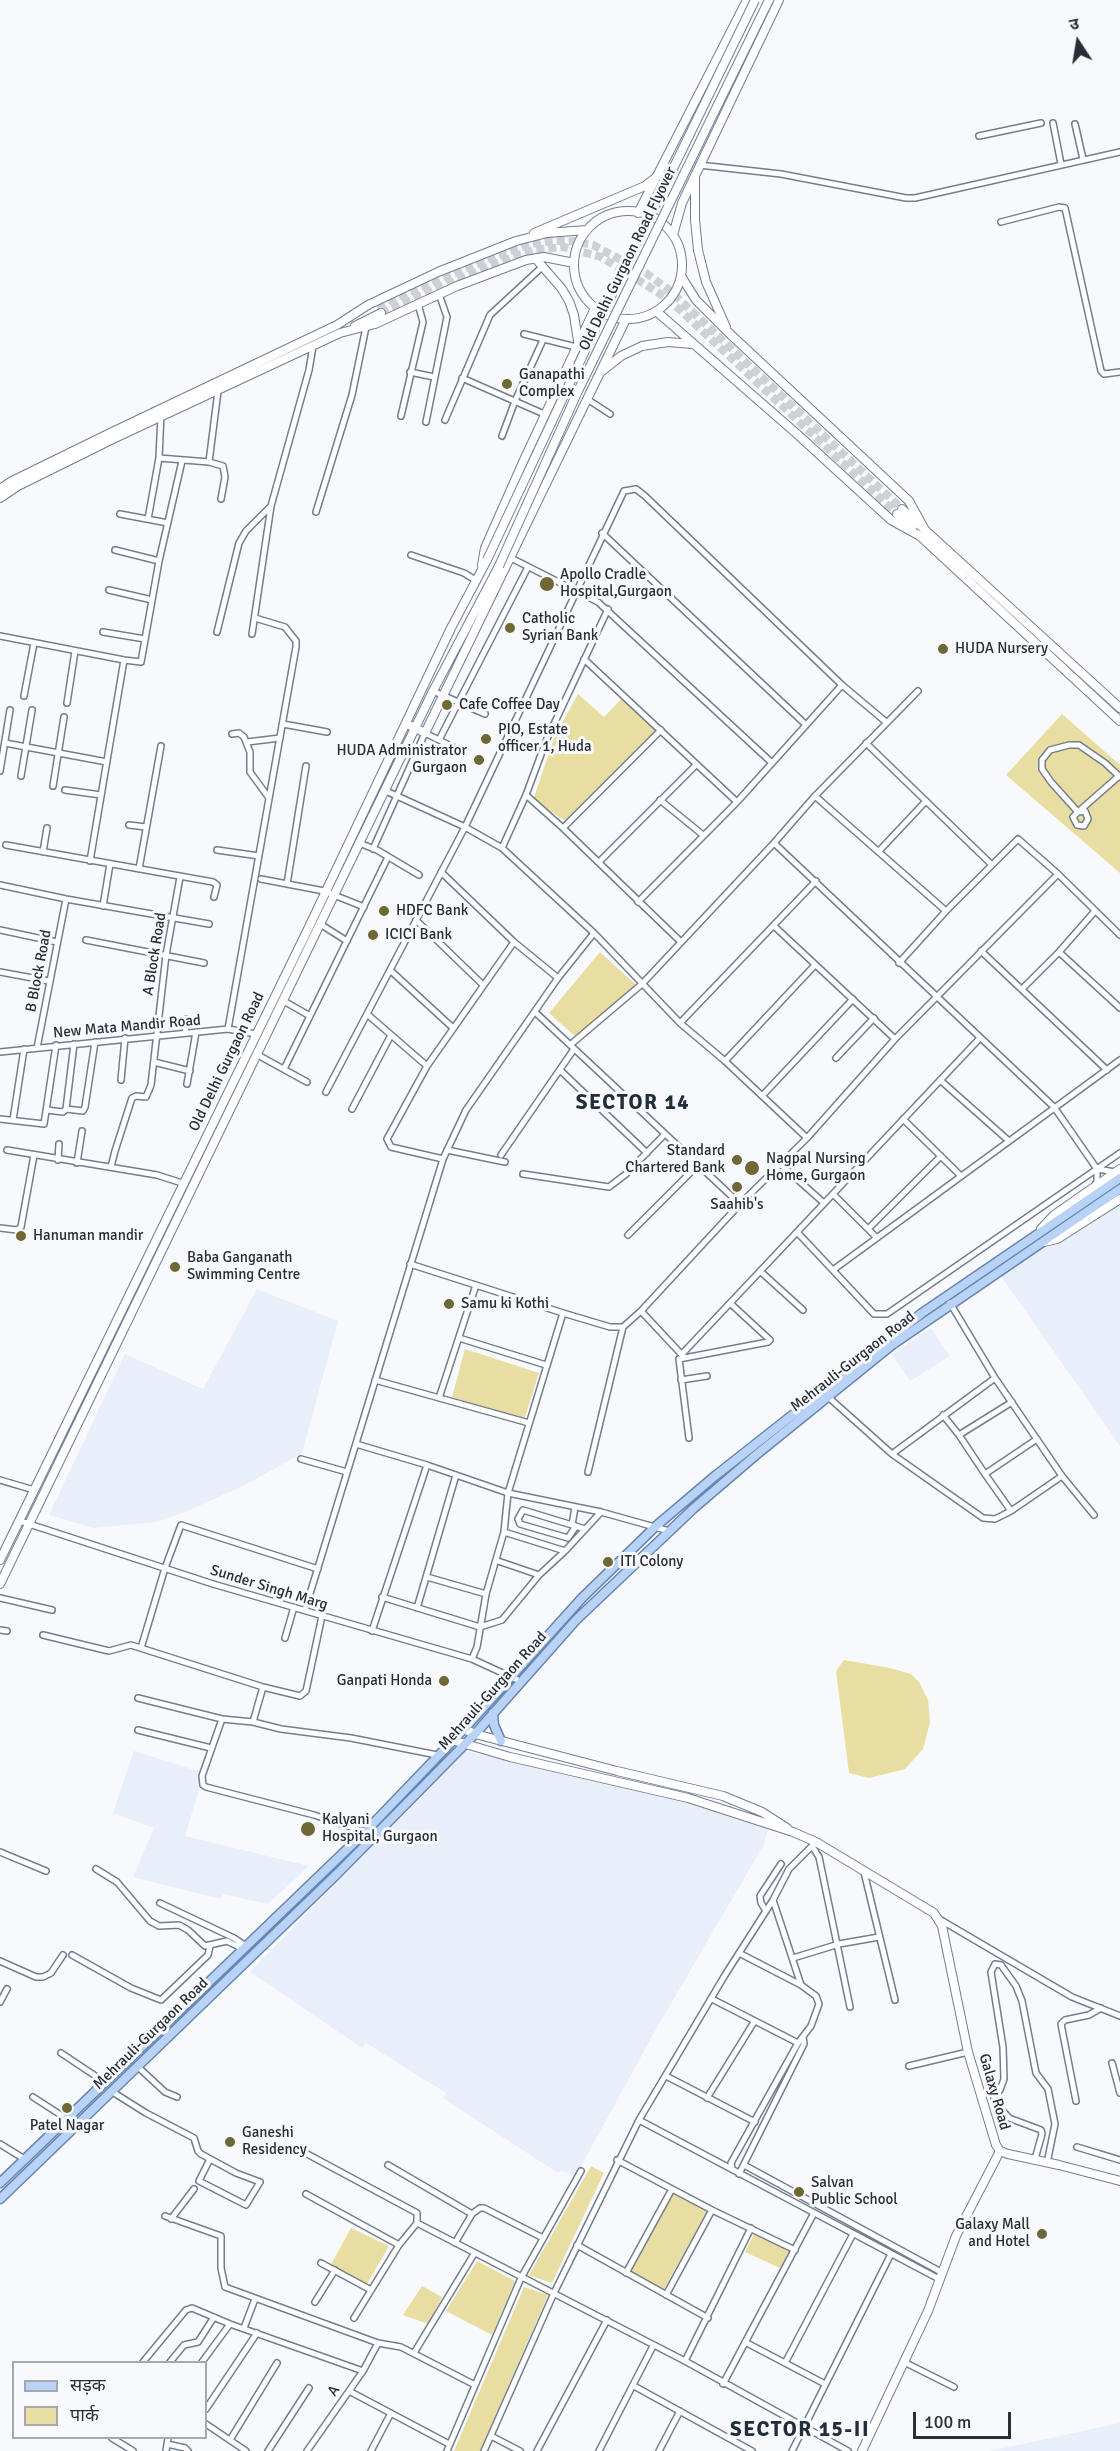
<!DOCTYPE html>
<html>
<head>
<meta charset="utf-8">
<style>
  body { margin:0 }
  #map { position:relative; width:1120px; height:2451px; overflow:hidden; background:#f7f9fd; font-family:Signika,"Noto Sans Devanagari",sans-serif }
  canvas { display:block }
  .legend { position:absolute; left:12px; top:2361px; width:195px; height:78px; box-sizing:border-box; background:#f7f9fd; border:2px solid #a5a8ad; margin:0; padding:8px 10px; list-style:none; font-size:18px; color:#292e36 }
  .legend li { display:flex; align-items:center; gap:12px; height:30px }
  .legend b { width:30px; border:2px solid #a5a8ad }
  .north { position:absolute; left:1048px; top:12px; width:60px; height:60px; -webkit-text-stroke:4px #f7f9fd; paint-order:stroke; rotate:348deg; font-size:16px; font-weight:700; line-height:24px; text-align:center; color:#292e36 }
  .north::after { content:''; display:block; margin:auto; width:21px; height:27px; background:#292e36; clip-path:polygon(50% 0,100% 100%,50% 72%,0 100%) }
  .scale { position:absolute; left:913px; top:2412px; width:98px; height:27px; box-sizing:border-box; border:3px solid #292e36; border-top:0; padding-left:8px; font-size:18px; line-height:21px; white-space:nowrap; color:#292e36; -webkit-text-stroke:4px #f7f9fd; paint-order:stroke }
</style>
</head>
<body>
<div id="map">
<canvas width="1120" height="2451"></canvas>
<ul class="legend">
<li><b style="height:8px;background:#b9d3f7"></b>सड़क</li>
<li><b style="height:16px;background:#e8dea2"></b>पार्क</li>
</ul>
<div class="north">उ</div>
<div class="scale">100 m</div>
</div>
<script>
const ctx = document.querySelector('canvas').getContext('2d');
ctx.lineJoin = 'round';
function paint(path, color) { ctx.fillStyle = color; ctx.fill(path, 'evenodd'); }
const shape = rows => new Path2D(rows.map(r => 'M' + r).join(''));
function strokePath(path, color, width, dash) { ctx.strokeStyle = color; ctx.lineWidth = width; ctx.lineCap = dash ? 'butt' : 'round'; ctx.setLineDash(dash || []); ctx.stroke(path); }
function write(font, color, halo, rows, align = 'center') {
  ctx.font = font + ' Signika,sans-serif'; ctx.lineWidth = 6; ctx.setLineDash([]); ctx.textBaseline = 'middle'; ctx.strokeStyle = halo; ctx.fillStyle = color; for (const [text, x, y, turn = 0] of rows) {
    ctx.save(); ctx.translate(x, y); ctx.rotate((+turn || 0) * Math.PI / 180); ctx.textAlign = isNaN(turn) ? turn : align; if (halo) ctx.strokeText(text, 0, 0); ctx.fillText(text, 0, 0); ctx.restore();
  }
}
paint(shape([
  [1120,1183,1120,1446,996,1269],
  [257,1289,338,1321,302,1453,245,1485,185,1512,156,1522,94,1528,49,1515,125,1354,203,1389],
  [931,1328,950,1356,910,1381,892,1355],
  [134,1751,204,1773,185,1836,309,1866,268,1904,223,1894,221,1899,133,1877,154,1828,113,1813],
  [466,1751,594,1781,679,1799,769,1827,763,1846,655,2031,575,2177,561,2170,558,2173,443,2098,446,2093,366,2043,362,2048,250,1972],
  [1120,2423,1120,2451,990,2451]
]), '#e8effa');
paint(shape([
  [578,694,604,717,622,698,658,732,567,822,533,800,555,736],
  [1062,714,1120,765,1120,873,1006,775],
  [600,952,636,985,577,1038,549,1013],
  [465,1349,539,1373,524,1420,452,1397],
  [844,1660,890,1668,911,1674,919,1682,928,1700,930,1722,923,1749,905,1769,869,1778,849,1773,836,1671],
  [591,2166,604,2173,552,2283,529,2275],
  [672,2193,707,2211,663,2291,630,2272],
  [351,2228,389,2246,367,2284,330,2266],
  [754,2234,790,2251,782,2269,745,2252],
  [477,2261,515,2281,492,2335,446,2311],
  [422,2286,442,2297,428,2324,403,2315],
  [524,2287,548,2295,480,2451,454,2451]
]), '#e8dea2');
strokePath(shape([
  [377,306,449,275,526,245,551,241,573,241,593,245,646,273,668,289,902,509],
  [381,313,487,267,533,250,564,247,601,257,662,295,680,310,897,514]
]), '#ced0d5', 8, [8, 4]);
const street = shape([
  [1053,123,1061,164],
  [1075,124,1083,159],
  [979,136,1041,123],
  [699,165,781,174,906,198,915,198,1120,152],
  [1001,222,1059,207,1065,208,1101,371,1104,374,1120,372],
  [524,334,576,347],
  [410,372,434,377],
  [462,378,544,414],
  [587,399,610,414],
  [401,416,423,322,418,304],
  [445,420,490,315,542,267],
  [426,422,447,317,439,294],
  [502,436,515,401,543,340],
  [159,458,209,462,223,466,225,477,221,499],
  [209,462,218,391],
  [316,512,352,395,366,327],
  [120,514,168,523],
  [148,519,159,458,161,414],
  [602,533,805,724],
  [115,550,159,561],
  [411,555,464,573,477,581],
  [511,558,598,602,771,762],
  [109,590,152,600],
  [103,632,145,639],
  [217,632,239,543,246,531,270,507],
  [252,634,271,506,309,370,313,346],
  [0,636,124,660,141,662,159,561,182,461],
  [584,659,737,802],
  [433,691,485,714],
  [24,696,34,643],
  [67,703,75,651],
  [283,724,327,732],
  [232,734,239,733,244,737,250,752,250,772,269,798],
  [439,740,528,567],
  [247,742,280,738],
  [5,743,107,762],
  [866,743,991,864],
  [0,771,10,710],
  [21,776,32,710],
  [1119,776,1078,812,1073,817,1077,825,1084,826,1088,819,1085,811,1078,812,1051,782,1042,769,1042,760,1050,750,1069,745,1079,745,1105,763,1120,777],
  [53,786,64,717],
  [65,790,101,795],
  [386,791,465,827,502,848,594,933,680,1023,725,1061,807,1138],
  [526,795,563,828,681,942],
  [815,796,946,911],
  [660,800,703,835],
  [129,825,146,827],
  [563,828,661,730],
  [359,843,377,850,419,875],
  [774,843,1054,1107,1097,1169,1097,1181,1094,1187],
  [6,845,213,882,217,885,214,897],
  [502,848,526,795,546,741,608,609],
  [373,849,425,733,461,751],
  [217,850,259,856],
  [879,851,926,801],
  [43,852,47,828],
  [90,861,124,660],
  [599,862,696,765],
  [139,869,161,746],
  [441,872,514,942,558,978],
  [261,879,324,891,364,907],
  [287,884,306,766],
  [0,885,66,899,209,924],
  [638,902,737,802,842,685],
  [103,906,110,864],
  [416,920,482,984],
  [320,924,347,941],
  [774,926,895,1039],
  [0,930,57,942],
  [86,940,204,963],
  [981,951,1107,1070],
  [1059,952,1120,1008],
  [899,963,946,911,1018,839,1058,874,1120,935],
  [390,970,453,1028],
  [0,972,49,981],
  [1022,989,1059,952,1095,911],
  [282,1000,310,1016],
  [535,1012,740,1204],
  [367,1014,427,1066],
  [680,1023,816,881],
  [228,1029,296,647,296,641,285,627,255,618],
  [185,1033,187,1019],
  [570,1045,642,984,774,843,815,796,918,691],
  [37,1048,66,899],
  [0,1052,228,1029,256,1034],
  [256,1054,307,1082],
  [836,1058,874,1018],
  [725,1061,815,965],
  [154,1062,190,1071],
  [284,1069,388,857],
  [560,1070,647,1153],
  [121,1080,125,1038],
  [940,1080,1009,1141],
  [187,1084,196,1032],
  [326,1092,465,827,624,491,636,489,645,496,842,685,886,722],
  [762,1096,853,999],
  [66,1109,83,1111,85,1107,95,1042],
  [352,1109,391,1035],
  [47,1110,63,1112,66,1109,74,1044],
  [0,1119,44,1124,56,1045],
  [903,1119,961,1176],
  [13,1120,24,1049],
  [7,1150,157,1175,185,1184],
  [447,1150,505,1162],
  [501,1155,574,1049],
  [443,1159,391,1147,387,1139,427,1066,514,942],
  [58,1160,59,1144],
  [77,1163,82,1131],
  [780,1164,824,1203],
  [111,1167,115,1151,132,1098,136,1096,146,1097,151,1085,166,955,180,877],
  [1097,1169,1115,1172],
  [523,1174,609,1187,626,1174,665,1134],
  [833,1194,877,1238],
  [0,1228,17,1230,21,1227,34,1155],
  [868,1229,941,1156],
  [797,1232,874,1314,887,1314,1120,1153],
  [628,1235,698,1165],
  [410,1264,563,1313,610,1327,623,1327],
  [833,1270,1120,1060],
  [760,1271,803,1310],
  [950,1303,995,1378,1062,1476,1094,1515],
  [641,1311,683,1356],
  [459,1338,546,1365],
  [682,1354,980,1038],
  [375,1380,529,1423],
  [681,1380,707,1376],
  [826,1395,892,1454,983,1518,995,1519,1011,1511],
  [439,1398,476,1285],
  [1012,1402,959,1435,985,1474,1011,1511,1062,1476],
  [943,1415,959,1435],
  [689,1438,679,1359,768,1342,770,1340,730,1303],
  [356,1444,427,1465,508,1493,601,1512,669,1531],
  [892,1454,995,1378],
  [301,1459,347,1472],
  [588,1472,623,1327,641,1311,740,1204,807,1138,895,1039,1058,874],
  [985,1474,1037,1439],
  [0,1480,34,1490],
  [575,1507,572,1525,585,1529],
  [20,1521,213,1584,472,1659,520,1681],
  [572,1525,523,1510,518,1519,520,1524,568,1538,576,1526],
  [504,1532,565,1551],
  [498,1561,539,1575],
  [427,1577,486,1594],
  [382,1597,480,1627,502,1620,539,1575,565,1551,601,1512],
  [0,1598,52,1610],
  [417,1608,456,1475],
  [305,1610,443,1159,466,1110,558,978,594,933],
  [0,1630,7,1631],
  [372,1631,427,1465],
  [43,1635,109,1651,131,1645,263,1687,300,1696,306,1691,322,1616],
  [285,1638,294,1607],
  [141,1648,165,1568,181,1525,318,1569],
  [472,1659,477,1647,486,1594,504,1532,508,1493,563,1313],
  [138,1698,222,1719,253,1722,281,1729,351,1738,437,1755],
  [222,1719,202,1776,203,1785,206,1787,314,1815,365,1832],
  [253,1722,263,1687],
  [138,1730,211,1748],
  [812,1846,819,1857,850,2007],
  [0,1852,46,1871],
  [96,1869,117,1882,150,1921,159,1926,179,1925,188,1930,205,1946,227,1941,243,1949],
  [864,1872,895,2000],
  [773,1900,801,1985],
  [160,1903,234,1938,246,1946],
  [766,1911,761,1903,760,1896,781,1864],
  [939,1919,1072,1997,1120,2016],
  [72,1955,131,1988,161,2000,208,1955,210,1946],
  [793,1958,839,1944,879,1937],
  [0,1961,36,1977,43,1977,51,1973,63,1955],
  [712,1999,798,2043],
  [0,2002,7,1989],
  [61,2053,106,2083],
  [1112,2063,1120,2093],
  [137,2066,165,2092,177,2097],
  [909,2066,968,2052],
  [666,2076,755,2122],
  [111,2091,146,2113,194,2138,198,2151,201,2154,236,2173,260,2182,246,2205,199,2181,210,2159],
  [33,2097,67,2119],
  [707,2098,754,2022],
  [1076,2101,1061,2024,1065,2020,1089,2015,1101,2008],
  [639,2120,939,2279],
  [0,2144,26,2160],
  [1077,2147,1120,2160],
  [296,2148,417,2213,417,2223,399,2245,354,2318],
  [1035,2159,1042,2134,1041,2130,1009,2118,994,2101,994,2096,1000,2090,1004,2079,1003,2047,991,1972,995,1964,1001,1965,1016,1986,1022,2001,1036,2073,1048,2089,1055,2124,1047,2163],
  [617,2160,712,2210,795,2250],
  [388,2165,472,2214],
  [744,2165,941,2272],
  [732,2169,731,2163,798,2043,811,2026,819,2004,816,1996,801,1985,739,1953],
  [739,2174,804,2044,803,2037],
  [306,2194,399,2245],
  [165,2216,221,2236,221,2268,225,2287,378,2343,401,2347,475,2385],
  [171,2219,194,2189],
  [417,2223,685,2361,848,2451],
  [455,2243,472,2214,480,2208,484,2208,543,2238],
  [577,2245,708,2318],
  [321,2263,371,2290],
  [626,2273,672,2189],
  [666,2295,712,2210],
  [315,2302,335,2270],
  [244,2328,255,2299],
  [745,2342,825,2384],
  [414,2353,474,2254],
  [685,2361,751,2228],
  [143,2362,186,2310,192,2308,230,2324,363,2371],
  [170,2362,184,2345,198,2342,214,2317],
  [202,2362,230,2324],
  [904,2362,954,2387],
  [785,2363,853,2234],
  [723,2384,814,2213],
  [634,2386,752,2451],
  [349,2391,449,2444],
  [206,2409,257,2333],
  [206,2424,246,2451],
  [491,2436,520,2451],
  [112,2438,133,2451],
  [230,2440,277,2363],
  [167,2444,185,2448,188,2451],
  [166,2451,168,2438],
  [268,2451,309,2388],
  [307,2451,363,2371,378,2343],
  [371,2451,391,2413],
  [447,2451,521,2278,581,2171],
  [484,2451,554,2293,639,2120,725,1975,773,1900,789,1869,816,1842],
  [537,2451,607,2320],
  [599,2451,653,2346],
  [659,2451,680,2411],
  [792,2451,891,2254]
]);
const secondary = shape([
  [695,177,695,220,698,250,706,282,726,327],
  '574 265a54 54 0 1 1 108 0a54 54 0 1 1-108 0Z',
  [638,213,747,0],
  [534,233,645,186,654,179],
  [673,235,682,203,779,0],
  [536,259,562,289,569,301,574,315,578,341],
  [681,276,696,300,729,333,909,501,925,530],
  [656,311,797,434,891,520,920,536,1120,721],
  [355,326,381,313],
  [602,371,621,356,642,346,668,342,692,344],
  [0,489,12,481,110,433,337,325,368,305,438,272,516,241,547,233,587,230],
  [0,498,18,486,113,439,340,333,375,324,457,286,526,260,544,257,574,263],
  [902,509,1120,708],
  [897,514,912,528],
  [482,565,485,548,523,462,595,308],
  [411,726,425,733,626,319],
  [1041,1229,1054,1215,1120,1169],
  [1044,1242,1057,1239,1120,1199],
  [0,1560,309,927,451,628,487,560],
  [0,1584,433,691,499,566],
  [464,1729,475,1734,617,1771,723,1796,762,1812,787,1828],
  [452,1740,510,1757,688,1798,793,1832,816,1842,934,1913,942,1926,968,2052,996,2145,1000,2151,1008,2154,1059,2165,1120,2181],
  [862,2451,928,2311,956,2236,1000,2151]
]);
const primary = shape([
  [493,1713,494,1725,501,1741],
  [0,2183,365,1832,464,1729,582,1598,656,1526,715,1476,922,1313,1120,1178],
  [0,2199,338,1873,475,1734,576,1620,694,1508,756,1455,892,1345,1120,1189]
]);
strokePath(street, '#727e8f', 8);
strokePath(secondary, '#727e8f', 10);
strokePath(primary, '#6886b0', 11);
strokePath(street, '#fff', 5);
strokePath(secondary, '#fff', 8);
strokePath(primary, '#b9d3f7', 8);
const secondaryBridge = shape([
  [487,560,598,323,755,0],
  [499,566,578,391,769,0]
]);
strokePath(secondaryBridge, '#727e8f', 10, []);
strokePath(secondaryBridge, '#fff', 8);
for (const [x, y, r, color] of [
  [507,384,6,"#6f6734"],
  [547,584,8,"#6f6734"],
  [510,628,6,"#6f6734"],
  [943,649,6,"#6f6734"],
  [447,705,6,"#6f6734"],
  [486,739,6,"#6f6734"],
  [479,760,6,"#6f6734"],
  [384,911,6,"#6f6734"],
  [373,935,6,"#6f6734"],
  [737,1160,6,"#6f6734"],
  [752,1168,8,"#6f6734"],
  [737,1187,6,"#6f6734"],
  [21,1236,6,"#6f6734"],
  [175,1267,6,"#6f6734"],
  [449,1304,6,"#6f6734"],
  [608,1562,6,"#6f6734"],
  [444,1681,6,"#6f6734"],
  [308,1829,8,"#6f6734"],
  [67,2108,6,"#6f6734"],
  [230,2142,6,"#6f6734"],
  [799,2192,6,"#6f6734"],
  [1042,2234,6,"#6f6734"]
]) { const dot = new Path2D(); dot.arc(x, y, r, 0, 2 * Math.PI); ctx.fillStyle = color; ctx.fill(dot); strokePath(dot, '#f7f9fd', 2); }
write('15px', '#292e36', '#f7f9fd', [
  ["Old Delhi Gurgaon Road Flyover",628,259,-64],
  ["A Block Road",155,954,-81],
  ["B Block Road",39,971,-79],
  ["New Mata Mandir Road",127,1027,-5],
  ["Old Delhi Gurgaon Road",227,1062,-64],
  ["Mehrauli-Gurgaon Road",853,1362,-38],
  ["Sunder Singh Marg",269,1588,17],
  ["Mehrauli-Gurgaon Road",493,1691,-48],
  ["Mehrauli-Gurgaon Road",151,2034,-44],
  ["Galaxy Road",994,2092,74],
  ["A",334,2391,-56]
]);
write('15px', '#292e36', '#f7f9fd', [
  ["Ganapathi",519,375],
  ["Complex",519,392],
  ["Apollo Cradle",560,575],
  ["Hospital,Gurgaon",560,592],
  ["Catholic",522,619],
  ["Syrian Bank",522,636],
  ["HUDA Nursery",955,649],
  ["Cafe Coffee Day",459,705],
  ["PIO, Estate",498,730],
  ["officer 1, Huda",498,747],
  ["HUDA Administrator",467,751,"right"],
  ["Gurgaon",467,768,"right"],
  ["HDFC Bank",396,911],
  ["ICICI Bank",385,935],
  ["Standard",725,1151,"right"],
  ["Chartered Bank",725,1168,"right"],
  ["Nagpal Nursing",766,1159],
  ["Home, Gurgaon",766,1176],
  ["Saahib's",737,1205,"center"],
  ["Hanuman mandir",33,1236],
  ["Baba Ganganath",187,1258],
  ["Swimming Centre",187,1275],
  ["Samu ki Kothi",461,1304],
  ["ITI Colony",620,1562],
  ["Ganpati Honda",432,1681,"right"],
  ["Kalyani",322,1820],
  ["Hospital, Gurgaon",322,1837],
  ["Patel Nagar",67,2126,"center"],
  ["Ganeshi",242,2133],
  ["Residency",242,2150],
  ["Salvan",811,2183],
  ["Public School",811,2200],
  ["Galaxy Mall",1030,2225,"right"],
  ["and Hotel",1030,2242,"right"]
], 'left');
ctx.letterSpacing = '1.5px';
write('bold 21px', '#222d3b', '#f7f9fd', [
  ["SECTOR 14",633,1103],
  ["SECTOR 15-II",800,2430]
]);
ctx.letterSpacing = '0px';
</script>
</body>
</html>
